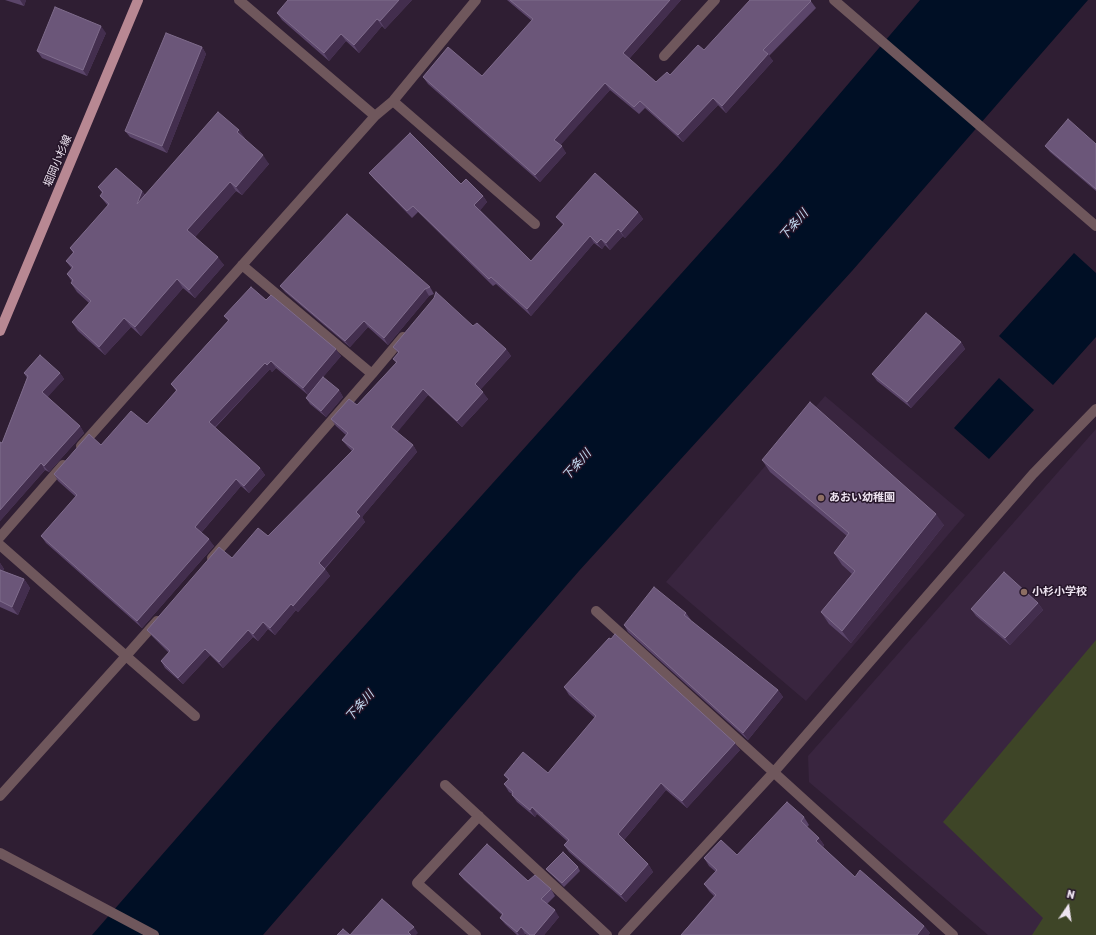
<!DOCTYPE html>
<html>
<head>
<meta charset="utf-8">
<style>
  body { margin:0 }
  #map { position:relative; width:1096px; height:935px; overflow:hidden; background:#2f1e33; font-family:Rubik,sans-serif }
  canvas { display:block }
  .north { position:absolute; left:1048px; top:887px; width:40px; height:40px; -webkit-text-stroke:3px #251529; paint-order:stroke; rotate:13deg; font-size:11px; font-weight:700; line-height:16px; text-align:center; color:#eee4f1 }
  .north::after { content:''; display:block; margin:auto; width:14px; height:18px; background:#eee4f1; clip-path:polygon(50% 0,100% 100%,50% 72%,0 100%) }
</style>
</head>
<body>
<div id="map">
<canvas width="1096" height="935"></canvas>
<div class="north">N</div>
</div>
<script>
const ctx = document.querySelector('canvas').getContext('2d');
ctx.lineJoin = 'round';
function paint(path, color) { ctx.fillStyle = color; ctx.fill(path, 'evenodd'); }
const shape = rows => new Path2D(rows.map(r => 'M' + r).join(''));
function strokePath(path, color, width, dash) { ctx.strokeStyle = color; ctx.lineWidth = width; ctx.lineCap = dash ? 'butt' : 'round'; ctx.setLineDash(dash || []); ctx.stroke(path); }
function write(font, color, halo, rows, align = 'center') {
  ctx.font = font + ' Rubik,"Noto Sans JP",sans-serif'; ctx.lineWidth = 3; ctx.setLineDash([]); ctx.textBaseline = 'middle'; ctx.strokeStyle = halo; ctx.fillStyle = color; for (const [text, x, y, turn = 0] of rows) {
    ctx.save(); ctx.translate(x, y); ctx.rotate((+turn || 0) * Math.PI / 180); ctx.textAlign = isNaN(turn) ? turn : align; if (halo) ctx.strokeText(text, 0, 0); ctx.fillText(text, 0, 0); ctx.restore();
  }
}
paint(shape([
  [825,396,965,515,806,701,666,582],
  [1096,429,1096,935,988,935,809,782,808,756]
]), '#39253f');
paint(shape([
  [1096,640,1096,935,1032,935,1043,918,943,822]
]), '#3e4527');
paint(shape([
  [920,0,1088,0,852,271,579,571,263,935,92,935,277,723,778,166],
  [1074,253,1096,273,1096,337,1053,385,999,336],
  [999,378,1034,410,989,459,954,428]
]), '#000f25');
strokePath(shape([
  [239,0,375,116],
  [834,0,1096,226],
  [664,56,715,0],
  [393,101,535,224],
  [372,374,403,337],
  [81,446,375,116,393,101,476,0],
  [0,537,63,465],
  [0,545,126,656,0,796],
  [212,558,372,374,242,265],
  [596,611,953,935],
  [157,621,126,656,195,716],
  [445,785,607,935],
  [0,853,154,935],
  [476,935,417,883,479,816],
  [623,935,774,772,1033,474,1096,409]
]), '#6f575c', 10);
strokePath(shape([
  [0,331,138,0]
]), '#b88893', 10);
paint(shape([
  [5,0,26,0,24,6],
  [412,0,385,29,382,26,359,53,346,41,329,61,282,20,277,13],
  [507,0,681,0,629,59,656,82,670,75,704,50,810,0,816,8,769,56,773,61,726,113,718,105,683,142,645,108,639,114,610,90,560,145,566,153,540,182,428,84,423,77,482,76,532,21],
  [106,33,87,76,42,58,37,51],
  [202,47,206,54,167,153,130,137,125,131],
  [239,130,245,139,269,164,242,195,236,191,195,237,224,265,195,298,183,288,141,336,131,327,105,355,78,331,72,322,89,303,77,292,71,283,72,282,67,274,72,269,66,261,73,253,70,248,108,206,100,196,102,193,98,187,142,191,145,195],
  [1096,144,1096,191,1050,152,1045,146],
  [369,173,461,184,483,196,487,202,480,210,531,261,563,225,556,217,638,212,643,219,625,238,623,236,610,250,605,245,602,249,594,243,531,316,496,284,493,286,418,212,412,218,374,179],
  [280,286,430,287,434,294,429,296,388,345,368,327,350,347,285,292],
  [266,300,341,356,323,377,339,390,343,397,326,417,310,404,306,398,308,395,276,368,272,372,270,369,215,428,260,468,265,475,249,493,241,486,201,533,214,546,142,628,46,543,41,536,76,497,58,481,54,474,101,445,147,424,176,391,171,384,228,321,224,316],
  [473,326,506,349,511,356,480,390,488,399,462,427,428,395,397,432,413,445,417,452,362,517,365,522,325,569,330,576,298,612,296,610,275,635,268,629,258,641,253,637,223,668,210,655,183,684,165,668,161,661,169,653,152,636,147,630,232,558,268,536,352,451,347,446,342,440,346,435,336,426,331,419,357,405,396,363,393,359,398,353,393,347],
  [961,342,965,349,911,408,877,381,872,374],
  [24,373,60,373,64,379,47,397,80,426,84,433,49,472,45,470,0,521,0,442,2,443,27,378],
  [762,460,944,525,851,643,829,624,821,612,852,574,842,565,834,553,847,536,770,472],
  [0,563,4,569,3,571,24,579,30,588,18,615,0,607],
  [1038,603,1043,610,1010,645,976,616,971,609],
  [686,613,691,620,690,620,778,690,783,697,748,740,628,632,624,625],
  [564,687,740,750,687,808,666,790,624,840,648,864,653,872,626,902,569,852,564,845,567,841,537,814,535,817,517,802,512,795,512,794,509,792,504,784,508,780,504,775,548,773,595,718,569,695],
  [804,817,809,825,807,827,819,838,824,845,823,847,855,877,924,926,930,933,928,935,681,935,714,896,709,891,704,884,716,872,709,866,704,858,737,855],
  [578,867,580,871,564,887,546,869],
  [459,874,528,881,551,889,555,896,547,904,559,917,544,935,527,935,525,934,524,935,517,935,505,924,500,918,502,915,464,880]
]), '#5b456a');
paint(shape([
  [20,0,26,0,24,6],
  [399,0,412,0,385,29,380,21],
  [670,0,681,0,628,60,623,53],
  [377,19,382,26,359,53,354,45],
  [101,26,106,33,87,76,83,70],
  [341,34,346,41,329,61,324,53],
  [202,47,206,54,167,153,162,146],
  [768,54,773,61,726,113,722,106],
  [605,83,610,90,559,147,554,140],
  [713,98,718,105,683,142,678,135],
  [239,130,245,138,243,141,237,132],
  [562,146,566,153,540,182,535,175],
  [263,155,269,164,242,195,236,187],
  [230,182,236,191,193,239,187,230],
  [142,191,148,199,137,204],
  [483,196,487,202,479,212,474,205],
  [638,212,643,219,625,238,621,232],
  [618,229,623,236,610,250,606,243],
  [590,236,594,243,531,316,527,309],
  [601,239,605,245,602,249,597,243],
  [218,257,224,265,195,298,189,290],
  [177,279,183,288,141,336,135,327],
  [425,289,429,296,388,345,384,338],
  [124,318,131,327,105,355,99,347],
  [364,321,368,327,350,347,345,341],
  [961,342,965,349,911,408,907,402],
  [336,349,341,356,308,395,303,388],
  [506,349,511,356,479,391,475,384],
  [271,361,276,368,272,372,267,365],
  [265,363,270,369,213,429,209,422],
  [60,373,64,379,46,399,42,392],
  [423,389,428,395,396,434,391,427],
  [339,390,343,397,326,417,321,411],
  [483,392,488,399,462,427,457,421],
  [80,426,84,433,49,472,44,466],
  [413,445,417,452,362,517,365,522,323,570,319,563,356,512],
  [41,463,45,470,0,521,0,510],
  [260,468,265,475,249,493,244,486],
  [236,479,241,486,200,534,195,527],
  [936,514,944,525,851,643,842,631],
  [209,539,214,546,142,628,137,621],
  [0,563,4,569,1,576,0,575],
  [325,569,330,576,298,612,293,606],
  [24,579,30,588,18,615,12,607],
  [1038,603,1043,610,1010,645,1005,638],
  [291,604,296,610,275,635,270,628],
  [263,622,268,629,258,641,253,634],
  [248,630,253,637,223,668,219,662],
  [205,649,210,655,183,684,178,678],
  [778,690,783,697,748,740,743,733],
  [735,743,740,750,687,808,682,801],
  [661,783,666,790,623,841,618,834],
  [532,807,537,814,535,817,530,810],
  [819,838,824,845,822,848,816,841],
  [648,864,653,872,626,902,621,895],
  [555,910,559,917,544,935,534,935],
  [924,926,930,933,928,935,917,935],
  [414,927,418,933,416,935,410,935,408,932],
  [521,927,525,934,524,935,519,935,517,932]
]), '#432e4e');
const building = shape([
  [288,0,399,0,380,21,377,19,354,45,341,34,324,53,277,13,288,0],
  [510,0,670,0,623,53,656,82,667,72,670,75,698,45,704,50,750,0,810,0,811,1,763,50,768,54,722,106,713,98,678,135,640,101,634,107,605,83,554,140,562,146,535,175,423,77,448,47,482,76,533,19,510,0],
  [55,7,101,26,83,70,37,51,55,7],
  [166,33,202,47,162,146,125,131,166,33],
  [218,112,239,130,237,132,263,155,236,187,230,182,187,230,218,257,189,290,177,279,135,327,124,318,99,347,72,322,91,301,71,283,73,280,67,274,73,267,66,261,74,252,70,248,109,204,100,196,103,192,98,187,116,168,142,191,137,204,218,112],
  [1068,119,1096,144,1096,189,1045,146,1068,119],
  [410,133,461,184,466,179,483,196,474,205,531,261,564,224,556,217,595,173,638,212,621,232,618,229,606,243,601,239,597,243,590,236,527,309,491,277,489,279,413,206,407,211,369,173,410,133],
  [347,214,430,287,425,289,384,338,364,321,345,341,280,286,347,214],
  [251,287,266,300,271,295,336,349,303,388,271,361,267,365,265,363,209,422,260,468,244,486,236,479,195,527,209,539,137,621,41,536,77,495,54,474,89,434,101,445,131,411,147,424,177,390,171,384,229,320,224,316,251,287],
  [436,292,473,326,477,323,506,349,475,384,483,392,457,421,423,389,391,427,413,445,356,512,360,516,319,563,325,569,293,606,291,604,270,628,263,622,253,634,248,630,219,662,205,649,178,678,161,661,170,651,147,630,219,547,232,558,258,528,268,536,354,449,342,440,348,433,331,419,349,399,357,405,397,362,393,359,399,352,393,347,434,298,436,292],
  [926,313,961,342,907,402,872,374,926,313],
  [40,355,60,373,42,392,80,426,44,466,41,463,0,510,0,442,2,443,28,376,24,373,40,355],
  [323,377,339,390,321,411,306,398,323,377],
  [810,402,936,514,842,631,821,612,855,571,834,553,849,533,762,460,810,402],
  [0,570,24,579,12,607,0,601,0,570],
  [1004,572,1038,603,1005,638,971,609,1004,572],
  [654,587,686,613,684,615,778,690,743,733,624,625,654,587],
  [615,634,735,743,682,801,661,783,618,834,648,864,621,895,564,845,569,840,532,807,530,810,512,795,513,792,504,784,509,779,504,775,523,752,548,773,596,716,564,687,609,638,611,639,615,634],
  [787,802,804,817,801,821,819,838,816,841,855,877,860,870,924,926,917,935,681,935,716,895,704,884,717,870,704,858,721,840,737,855,787,802],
  [487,844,528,881,535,875,551,889,541,899,555,910,534,935,530,935,521,927,517,932,500,918,503,914,459,874,487,844],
  [563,852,578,867,562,883,546,869,563,852],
  [382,899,414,927,408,932,411,935,350,935,382,899],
  [343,929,350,935,337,935,343,929]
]);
paint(building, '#6b5679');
strokePath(building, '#7f6c8c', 1);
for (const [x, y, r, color] of [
  [821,498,4,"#8d6e63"],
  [1024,592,4,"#8d6e63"]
]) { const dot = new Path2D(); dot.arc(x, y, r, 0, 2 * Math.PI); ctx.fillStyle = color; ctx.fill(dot); strokePath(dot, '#251529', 1.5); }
write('11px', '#eee4f1', '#251529', [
  ["堀岡小杉線",58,161,-67]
]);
write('bold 11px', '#eee4f1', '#251529', [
  ["あおい幼稚園",829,498],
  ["小杉小学校",1032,592]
], 'left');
write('italic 12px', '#c5ddf4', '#251529', [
  ["下条川",794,225,-48],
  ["下条川",577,465,-48],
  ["下条川",360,706,-48]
]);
</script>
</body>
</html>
